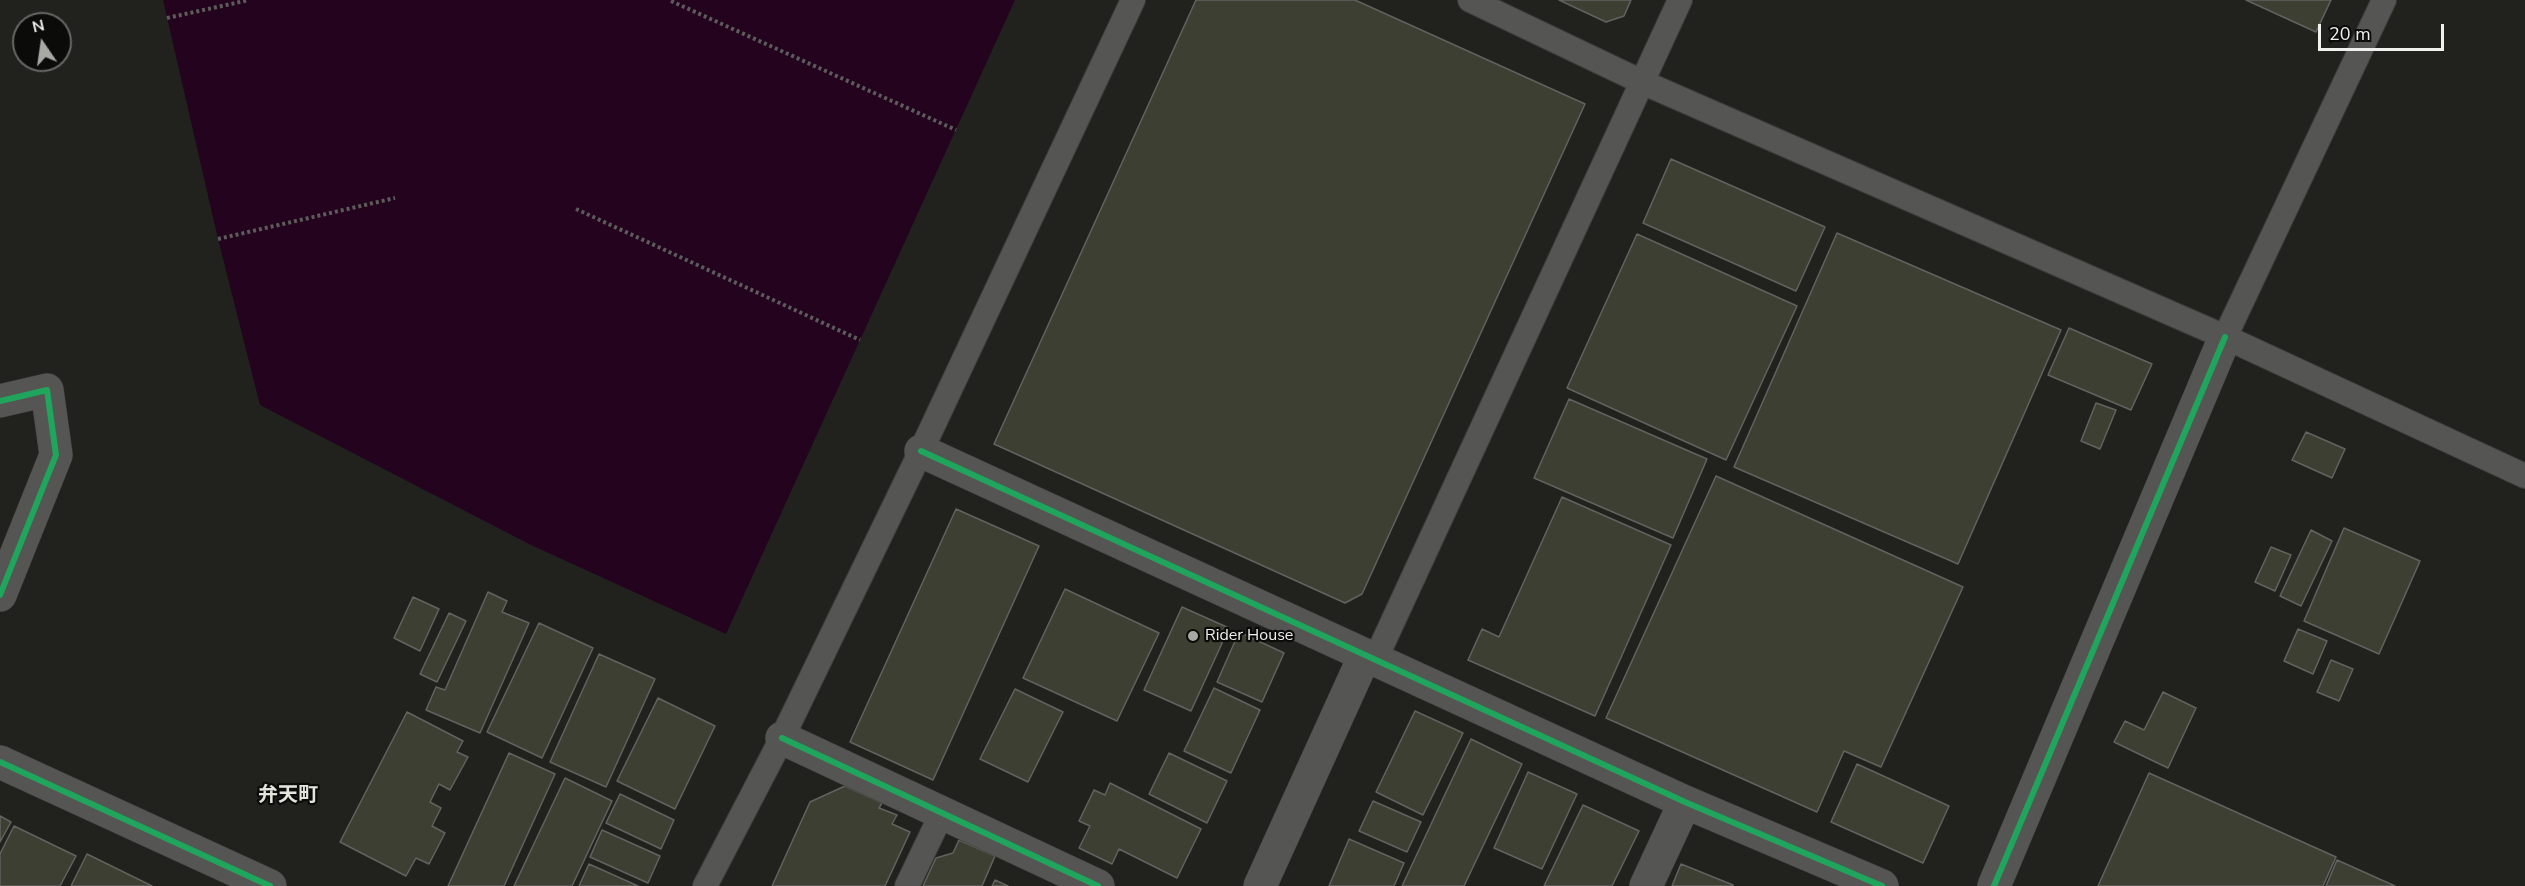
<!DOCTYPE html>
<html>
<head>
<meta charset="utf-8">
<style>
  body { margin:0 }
  #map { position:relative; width:2525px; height:886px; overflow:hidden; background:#21221e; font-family:"Nunito Sans",sans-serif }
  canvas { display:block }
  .north { position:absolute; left:12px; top:12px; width:60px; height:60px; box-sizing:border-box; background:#0b0c09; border:2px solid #676764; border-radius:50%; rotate:347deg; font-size:16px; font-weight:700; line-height:24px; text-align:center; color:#f0f0ec }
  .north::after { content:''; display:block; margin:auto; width:21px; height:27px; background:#a8a8a4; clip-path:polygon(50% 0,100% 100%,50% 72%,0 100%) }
  .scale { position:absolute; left:2318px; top:24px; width:126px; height:27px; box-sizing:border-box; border:3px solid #f0f0ec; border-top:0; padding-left:8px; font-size:18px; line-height:21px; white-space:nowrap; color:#f0f0ec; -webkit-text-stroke:4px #0b0c09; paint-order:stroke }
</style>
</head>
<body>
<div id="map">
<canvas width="2525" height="886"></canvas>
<div class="north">N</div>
<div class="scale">20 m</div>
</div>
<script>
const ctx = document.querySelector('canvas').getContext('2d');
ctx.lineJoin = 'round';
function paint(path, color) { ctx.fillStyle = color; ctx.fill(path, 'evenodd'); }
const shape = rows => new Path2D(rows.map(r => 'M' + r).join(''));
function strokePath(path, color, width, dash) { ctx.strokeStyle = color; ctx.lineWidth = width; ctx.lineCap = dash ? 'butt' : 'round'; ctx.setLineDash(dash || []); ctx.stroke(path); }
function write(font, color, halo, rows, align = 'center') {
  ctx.font = font + ' "Nunito Sans","Noto Sans JP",sans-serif'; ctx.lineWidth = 4.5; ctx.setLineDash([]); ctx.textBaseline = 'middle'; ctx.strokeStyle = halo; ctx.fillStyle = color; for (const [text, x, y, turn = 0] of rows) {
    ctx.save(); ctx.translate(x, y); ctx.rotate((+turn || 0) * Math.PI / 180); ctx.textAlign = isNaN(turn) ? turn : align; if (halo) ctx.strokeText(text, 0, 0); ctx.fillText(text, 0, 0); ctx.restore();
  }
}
paint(shape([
  [163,0,1015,0,726,634,531,545,260,405,218,239]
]), '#23031e');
const building = shape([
  [1196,0,1355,0,1585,104,1362,594,1345,603,994,444,1196,0],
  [1559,0,1631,0,1624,16,1606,22,1559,0],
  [2246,0,2331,0,2316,32,2246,0],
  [1671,159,1825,227,1796,291,1643,223,1671,159],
  [1837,233,2061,330,1958,564,1734,467,1837,233],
  [1637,234,1797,306,1726,460,1567,388,1637,234],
  [2069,328,2152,364,2131,410,2048,375,2069,328],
  [1569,399,1707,459,1673,538,1534,478,1569,399],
  [2096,403,2116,410,2100,449,2081,441,2096,403],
  [2306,432,2345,449,2332,478,2292,460,2306,432],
  [1716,476,1963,587,1881,767,1844,751,1817,812,1606,718,1716,476],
  [1562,497,1671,545,1595,716,1468,660,1482,629,1499,637,1562,497],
  [956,509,1039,546,933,780,850,742,956,509],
  [2344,528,2420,561,2379,654,2304,621,2344,528],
  [2311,530,2332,541,2301,606,2280,596,2311,530],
  [2271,547,2291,555,2275,591,2255,582,2271,547],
  [1065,589,1159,633,1117,721,1023,678,1065,589],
  [488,592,507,601,502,612,529,623,480,733,426,710,436,687,445,690,488,592],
  [413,597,439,609,420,651,394,638,413,597],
  [1182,607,1229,628,1191,711,1144,690,1182,607],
  [449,613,466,621,437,682,420,674,449,613],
  [539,623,593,648,542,758,487,732,539,623],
  [2298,629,2327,641,2313,674,2284,661,2298,629],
  [1239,632,1284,653,1262,702,1217,682,1239,632],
  [599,654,655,679,606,787,550,762,599,654],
  [2331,660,2353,669,2339,701,2317,692,2331,660],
  [1214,688,1260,710,1231,773,1184,751,1214,688],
  [1015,689,1063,712,1028,782,980,759,1015,689],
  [2163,692,2196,708,2168,768,2114,742,2125,721,2144,730,2163,692],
  [658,698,715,726,675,809,617,781,658,698],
  [1415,711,1463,733,1423,815,1376,792,1415,711],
  [407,712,463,741,457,752,468,757,450,790,439,784,430,802,441,808,432,826,445,833,429,864,416,858,406,876,340,842,407,712],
  [1471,739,1522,764,1464,886,1402,886,1471,739],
  [509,753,555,774,504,886,448,886,509,753],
  [1169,753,1227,781,1207,823,1149,794,1169,753],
  [1857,764,1949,806,1923,863,1831,822,1857,764],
  [1528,772,1577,794,1542,869,1494,848,1528,772],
  [2149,773,2336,857,2323,886,2098,886,2149,773],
  [565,778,612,801,572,886,514,886,565,778],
  [1110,783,1201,829,1177,878,1119,849,1112,864,1079,848,1090,826,1079,821,1094,790,1105,795,1110,783],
  [845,786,882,803,879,808,897,815,892,824,910,832,885,886,772,886,810,802,845,786],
  [620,794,674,820,661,849,606,823,620,794],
  [1373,801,1421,822,1407,852,1359,831,1373,801],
  [1583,805,1639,831,1612,886,1544,886,1583,805],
  [0,816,11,822,0,842,0,816],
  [14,826,76,856,60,886,0,886,0,854,14,826],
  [602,830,660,856,648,883,590,857,602,830],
  [1349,839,1404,863,1394,886,1329,886,1349,839],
  [959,840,995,856,982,886,923,886,936,858,953,853,959,840],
  [87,854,152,886,71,886,87,854],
  [2337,860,2395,886,2326,886,2337,860],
  [589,864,638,886,579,886,589,864],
  [1681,864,1733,885,1733,886,1672,886,1681,864],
  [995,880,1008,886,992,886,995,880]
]);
paint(building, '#3d3f32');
strokePath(building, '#626360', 1.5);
const lane = shape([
  [1470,0,1642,82,2225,337,2384,0],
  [2225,337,2525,476],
  [1375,660,1680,0],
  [705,886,782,738,921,451,1133,0],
  [907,886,942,813]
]);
const street = shape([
  [0,401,47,390,56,455,0,595],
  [921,451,1685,802,1882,886],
  [782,738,1098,886],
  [1646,886,1685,802],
  [1994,886,2225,337]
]);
const secondary = shape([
  [0,762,270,886],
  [1260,886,1365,655]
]);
strokePath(lane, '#3c3c39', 26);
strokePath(street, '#3c3c39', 34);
strokePath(secondary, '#3c3c39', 34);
strokePath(shape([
  [671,1,956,130],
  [167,18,249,0],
  [576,209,860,340],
  [218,239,395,198]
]), '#5c5c5a', 4, [3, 3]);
strokePath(lane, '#555653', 24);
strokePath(street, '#555653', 33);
strokePath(secondary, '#555653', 33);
strokePath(shape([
  [0,401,47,390,56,455,0,595],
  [921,451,1685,802,1882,886],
  [782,738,1098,886],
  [0,762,270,886],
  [1994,886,2225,337]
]), '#20a55d', 6);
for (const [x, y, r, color] of [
  [1193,636,6,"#a8a8a4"]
]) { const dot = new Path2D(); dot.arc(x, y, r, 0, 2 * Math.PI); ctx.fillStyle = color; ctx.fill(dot); strokePath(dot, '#0b0c09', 2); }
write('16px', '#f0f0ec', '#0b0c09', [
  ["Rider House",1205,636]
], 'left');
write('bold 20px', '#e3e4dc', '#0b0c09', [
  ["弁天町",288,796]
]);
</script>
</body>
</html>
